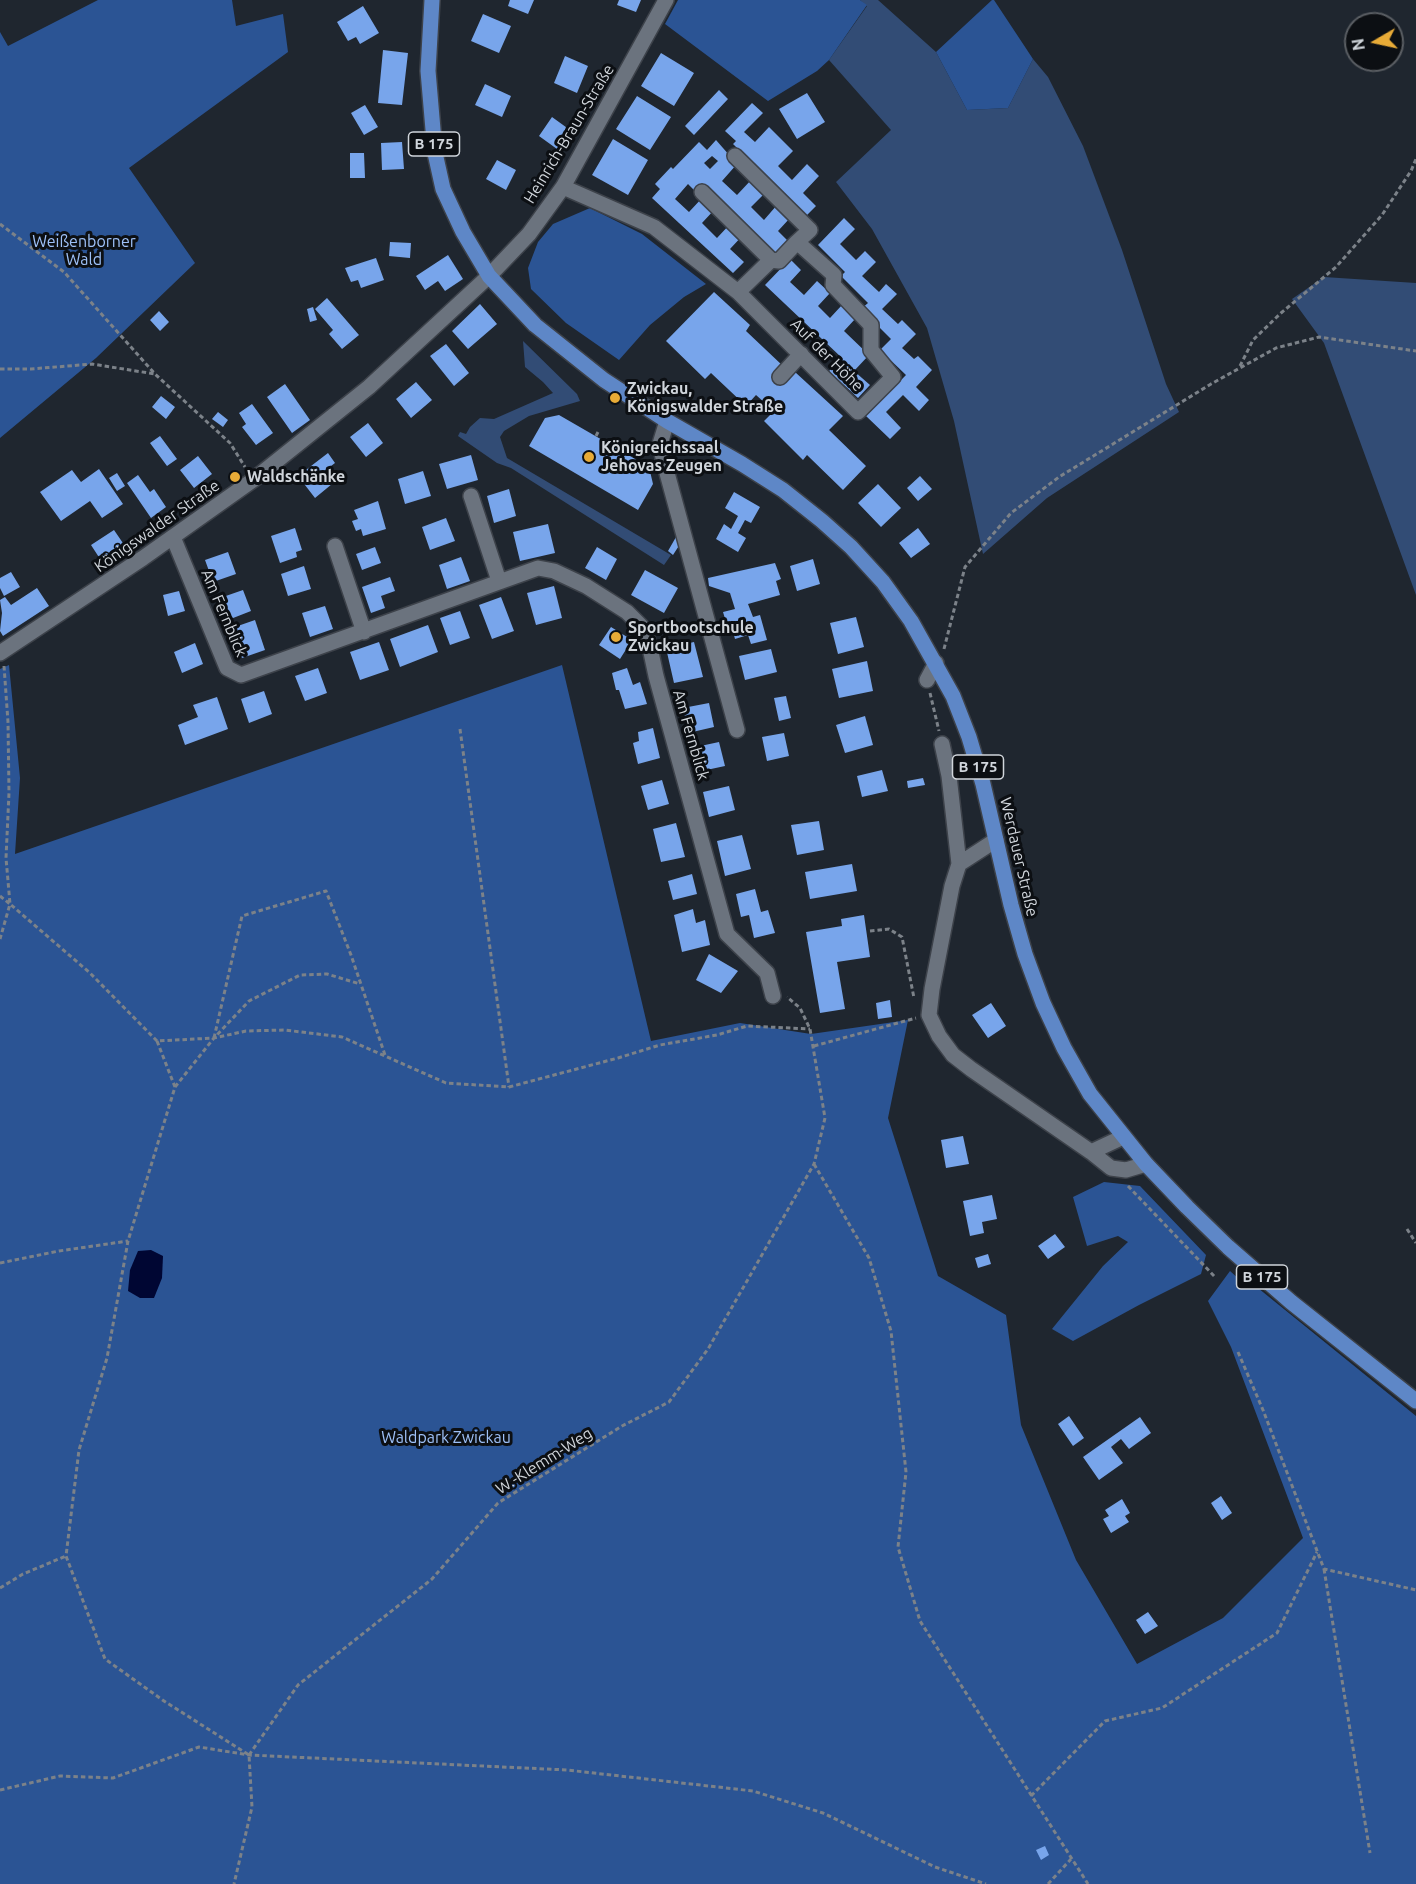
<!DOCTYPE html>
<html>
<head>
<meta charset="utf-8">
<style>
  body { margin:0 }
  #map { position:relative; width:1416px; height:1884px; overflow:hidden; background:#1f262f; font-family:Ubuntu,sans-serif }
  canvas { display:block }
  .north { position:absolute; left:1344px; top:12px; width:60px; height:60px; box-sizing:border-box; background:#0c0f13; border:2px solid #5a5e63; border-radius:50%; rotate:261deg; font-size:16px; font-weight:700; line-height:24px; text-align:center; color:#d0d5db }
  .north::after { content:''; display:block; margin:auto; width:21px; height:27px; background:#e8ab37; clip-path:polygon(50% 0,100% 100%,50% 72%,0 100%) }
</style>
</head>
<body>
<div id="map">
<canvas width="1416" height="1884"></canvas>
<div class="north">N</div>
</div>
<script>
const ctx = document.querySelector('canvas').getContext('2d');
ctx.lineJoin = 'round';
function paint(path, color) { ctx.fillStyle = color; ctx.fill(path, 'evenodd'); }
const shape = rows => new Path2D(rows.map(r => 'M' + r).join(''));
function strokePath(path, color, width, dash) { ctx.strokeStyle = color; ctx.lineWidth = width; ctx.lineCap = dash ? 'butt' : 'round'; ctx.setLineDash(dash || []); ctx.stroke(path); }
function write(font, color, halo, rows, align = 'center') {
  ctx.font = font + ' Ubuntu,sans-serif'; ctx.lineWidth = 6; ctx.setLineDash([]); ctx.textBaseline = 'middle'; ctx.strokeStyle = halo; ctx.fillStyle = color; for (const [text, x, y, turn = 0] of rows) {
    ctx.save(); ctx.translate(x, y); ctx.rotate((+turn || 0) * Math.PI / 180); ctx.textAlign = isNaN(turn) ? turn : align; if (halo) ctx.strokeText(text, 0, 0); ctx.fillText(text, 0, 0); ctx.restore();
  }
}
paint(shape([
  [860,0,878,0,936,52,967,110,1008,108,1033,59,1048,77,1083,146,1122,250,1166,384,1179,412,1047,498,983,554,954,421,927,328,872,229,836,182,891,130,829,60,867,6],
  [1324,277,1416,283,1416,595,1324,343,1292,299],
  [523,341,577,394,580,401,529,416,504,431,500,437,507,458,671,555,664,565,511,468,497,463,458,436,460,432,466,434,470,427,480,418,494,419,553,393,543,382,525,367]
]), '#324c75');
paint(shape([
  [98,0,232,0,236,26,283,14,288,52,129,168,195,263,96,358,0,438,0,32,8,46],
  [678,0,860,0,867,5,829,60,817,71,768,101,665,24],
  [992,0,994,0,1033,59,1008,108,967,110,936,52],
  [590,208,642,234,706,284,684,297,650,325,619,360,566,323,531,289,528,268,538,242,553,224],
  [9,665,20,778,15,854,562,665,651,1041,740,1023,811,1034,908,1020,888,1118,938,1276,1006,1315,1021,1425,1076,1560,1137,1664,1223,1618,1303,1538,1231,1347,1208,1301,1230,1271,1240,1280,1253,1284,1416,1416,1416,1884,0,1884,0,669],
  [1104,1182,1140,1186,1206,1255,1201,1274,1139,1305,1073,1341,1052,1329,1103,1266,1128,1242,1118,1236,1087,1246,1073,1197]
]), '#2b5494');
paint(shape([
  [151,1250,163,1256,162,1278,154,1298,140,1298,128,1291,130,1270,138,1251]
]), '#000633');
paint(shape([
  [510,0,534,0,528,14,508,6],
  [619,0,641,0,636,12,617,5],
  [363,6,379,33,360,44,356,37,348,41,337,22],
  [483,14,511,26,499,53,471,41],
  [383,50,408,53,402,105,378,103],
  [661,53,694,73,674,106,641,86],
  [565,56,588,66,577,93,554,83],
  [485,84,511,96,502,117,475,105],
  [719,90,728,99,694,135,685,126],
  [807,93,825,122,797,139,779,109],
  [637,96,671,117,650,150,616,129],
  [752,103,763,113,744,132,755,142,769,127,793,151,778,166,792,180,807,164,819,176,803,193,816,206,806,216,733,144,736,141,725,131],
  [365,105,378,127,364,135,351,113],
  [552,117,570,130,557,149,539,136],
  [613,139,648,160,628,195,592,175],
  [716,140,737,164,722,181,737,195,752,179,766,192,751,207,764,220,777,205,790,218,778,231,789,242,776,255,707,188,699,195,688,184,675,199,689,212,703,197,715,209,702,223,717,238,731,223,744,234,730,249,744,262,733,273,652,198,660,189,655,184,671,167,673,169,699,142,707,150],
  [712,156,718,161,710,169,704,163],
  [402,142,404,169,382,170,381,143],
  [350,153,364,153,365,178,350,178],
  [497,160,516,170,506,190,486,179],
  [844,218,855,229,840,244,856,260,865,251,876,262,862,276,879,292,886,284,897,294,882,309,898,324,902,320,916,334,902,348,914,359,918,356,932,370,916,387,929,400,919,411,903,395,886,412,901,428,890,439,866,416,906,375,880,350,891,339,861,309,868,303,841,276,845,272,818,245],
  [390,242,411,243,410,258,389,256],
  [448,255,463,279,445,291,438,281,425,290,416,276],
  [376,258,384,280,361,288,358,280,351,282,345,268],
  [790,259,801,270,790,282,804,295,817,281,830,293,818,306,830,318,842,305,856,318,844,331,869,355,854,371,870,385,858,398,829,371,842,358,765,285],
  [714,292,750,325,746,331,783,366,784,381,795,372,843,416,829,430,866,466,843,490,807,455,803,460,764,421,774,411,756,395,746,406,711,373,705,379,666,341],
  [327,298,359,335,342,349,329,334,333,330,315,309],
  [480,304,497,324,468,349,452,331],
  [313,307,317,320,310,322,307,309],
  [159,311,169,322,160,331,150,320],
  [446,344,469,373,454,386,430,356],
  [416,382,432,400,411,418,396,399],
  [285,384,310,420,292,433,267,397],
  [161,396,175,407,166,419,152,407],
  [252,404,273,433,256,445,242,427,246,424,239,413],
  [218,412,228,420,223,427,212,419],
  [559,415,649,467,653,484,638,510,529,446,545,418],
  [368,423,383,443,366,457,350,437],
  [160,436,177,459,167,466,150,443],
  [328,453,335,463,323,472,332,484,315,498,298,476],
  [471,455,478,480,447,489,439,464],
  [198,456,212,474,194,488,180,470],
  [99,469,123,504,102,518,90,501,61,521,40,492,72,470,81,482],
  [423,471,431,496,405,504,398,479],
  [117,473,125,486,117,491,109,478],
  [138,475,150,492,154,489,166,507,151,518,127,483],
  [920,476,932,489,918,501,907,488],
  [878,484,901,508,881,527,858,503],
  [509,489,516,516,494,523,487,496],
  [734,492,760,507,751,523,745,520,738,533,746,538,738,552,716,539,724,524,731,529,738,516,725,508],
  [378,501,386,529,363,536,361,529,356,531,352,521,358,519,354,510],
  [446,518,455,541,430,550,422,527],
  [548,524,555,553,520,561,513,532],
  [295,528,302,550,296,552,297,557,280,563,271,536],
  [918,528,930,544,911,558,899,543],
  [114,530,127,549,104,565,91,545],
  [676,537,682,541,673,555,668,551],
  [375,547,381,563,362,570,356,554],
  [597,547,617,559,606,580,585,568],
  [228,552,236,574,213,582,205,560],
  [461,557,470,581,447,589,439,565],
  [813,559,820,584,797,591,790,566],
  [775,563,781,579,776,581,780,595,748,604,753,617,760,615,767,640,751,644,748,635,735,639,730,621,726,622,723,612,735,609,730,593,709,586,708,578],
  [304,566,311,589,288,596,281,574],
  [645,570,678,588,664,613,631,595],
  [11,572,20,587,4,596,0,588,0,578],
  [390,577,395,591,381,596,385,608,371,613,362,587],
  [554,586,562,618,536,625,527,593],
  [37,588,49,606,3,636,0,631,2,613,0,600,5,597,11,605],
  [243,590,251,611,228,620,220,598],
  [179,591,185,611,168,616,163,595],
  [501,597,514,631,492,639,479,605],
  [325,606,333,629,310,637,302,613],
  [460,611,470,638,450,645,440,618],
  [856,617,864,647,838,654,830,623],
  [255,620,265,650,242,658,232,628],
  [428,625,438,652,400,667,390,639],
  [611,627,632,640,620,659,599,645],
  [379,642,389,670,360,680,350,652],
  [694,642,703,677,674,683,666,648],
  [195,643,203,664,182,673,174,652],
  [771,649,777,672,745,680,739,656],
  [867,661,873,691,839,698,832,669],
  [318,668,327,693,305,701,295,676],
  [627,668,633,685,640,682,647,704,625,709,619,690,616,690,612,673],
  [264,691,272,714,249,723,241,699],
  [786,696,791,718,779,721,774,698],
  [217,697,228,729,185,745,178,725,198,717,193,705],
  [709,703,714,727,688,733,683,708],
  [865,716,873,745,845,753,836,725],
  [653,728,660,758,638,764,633,743,639,741,638,732],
  [784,733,789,756,767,761,762,737],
  [719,742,725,766,697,772,691,748],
  [882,770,888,791,862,797,857,776],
  [923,778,925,785,908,788,907,781],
  [662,780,669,804,648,810,641,786],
  [729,786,735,810,709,817,703,792],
  [819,821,824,850,797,855,791,825],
  [676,823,685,857,661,862,653,829],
  [742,835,751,869,725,876,717,841],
  [852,864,857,891,810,899,805,872],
  [692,874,697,894,673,900,668,881],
  [755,889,761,912,768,910,775,933,754,938,749,915,741,917,736,894],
  [693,909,696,923,705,920,710,945,682,952,674,915],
  [864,915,870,957,837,962,845,1009,820,1013,806,932,842,926,841,919],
  [709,954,738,971,721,993,696,980],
  [890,1000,892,1017,878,1019,876,1003],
  [991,1003,1006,1026,988,1038,972,1015],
  [963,1136,969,1164,946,1168,941,1140],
  [992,1195,997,1219,982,1222,984,1233,970,1236,963,1201],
  [1055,1234,1065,1247,1048,1259,1038,1246],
  [988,1254,991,1264,978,1268,975,1258],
  [1069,1416,1084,1438,1073,1446,1058,1424],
  [1140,1417,1151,1433,1129,1449,1121,1439,1111,1447,1123,1463,1099,1480,1083,1457],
  [1221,1496,1232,1513,1222,1520,1211,1503],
  [1122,1499,1130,1513,1125,1516,1129,1522,1111,1533,1103,1519,1109,1516,1105,1510],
  [1148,1612,1158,1626,1145,1634,1136,1620],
  [1045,1846,1049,1855,1041,1860,1036,1850]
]), '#78a5eb');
const minor = shape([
  [563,187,654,227,738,292,858,412,893,377,871,350,871,325,833,285,834,275,797,242,810,230,735,156],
  [702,192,771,260],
  [738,292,771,260,779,261,797,242],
  [780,377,801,354],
  [667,421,660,444,664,462,737,730],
  [471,496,499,581],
  [173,537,227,668,241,675,538,568,554,571,586,586,627,612,641,626,649,643,656,676,727,934,767,973,773,996],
  [335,546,364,632],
  [0,653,143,558,253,480,369,387,489,276,529,234,563,187,666,0],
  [927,680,936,663],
  [942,744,949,776,959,864],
  [996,840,959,864,952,886,932,989,929,1015,939,1036,953,1055,971,1069,1091,1152,1123,1137],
  [1091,1152,1111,1168,1126,1170,1146,1164]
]);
const major = shape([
  [432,0,428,71,435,153,443,189,463,232,489,276,535,325,604,380,667,421,742,464,783,490,822,521,851,547,883,582,911,621,953,696,969,737,983,784,1011,905,1025,954,1043,1003,1064,1048,1090,1094,1146,1164,1187,1207,1228,1247,1291,1302,1416,1401]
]);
strokePath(minor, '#3d424a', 18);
strokePath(major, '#3d424a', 18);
strokePath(shape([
  [0,224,64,272,155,374,230,443,245,467],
  [1240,366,1253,340,1281,313,1336,267,1382,215,1411,171,1416,159],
  [0,369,31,369,92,364,155,374],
  [596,436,598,432],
  [613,446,616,442],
  [944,649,965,567,1011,513,1059,477,1211,384,1276,348,1319,337,1416,351],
  [4,666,8,722,9,793,6,858,10,904,90,973,157,1041,214,1038,246,1031,285,1030,342,1037,446,1083,509,1087,618,1058,660,1045,717,1035,747,1026,810,1029],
  [930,693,939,731],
  [460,729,509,1087],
  [0,896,10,904,0,939],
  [870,931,889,929,902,937,914,998],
  [214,1038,242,916,326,891,351,955,385,1055],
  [157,1041,175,1087,128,1241,107,1358,79,1450,66,1556,105,1659,164,1701,249,1755,252,1807,234,1884],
  [814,1046,916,1018],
  [175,1087,214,1038,249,1001,300,975,327,974,360,984],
  [814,1164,869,1258,891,1331,906,1472,898,1547,920,1621,1088,1884],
  [1128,1186,1216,1278],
  [1407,1229,1416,1243],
  [0,1263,59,1251,128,1241],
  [1238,1352,1263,1410,1324,1569,1416,1590],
  [1324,1569,1370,1853],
  [0,1588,23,1574,66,1556],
  [249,1755,298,1685,432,1579,498,1503,622,1426,669,1402,708,1349,814,1164,825,1118,810,1029,800,1008,787,997],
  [0,1790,60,1776,113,1778,199,1747,249,1755,567,1770,753,1791,823,1813,935,1867,986,1884],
  [1031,1796,1105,1721,1162,1708,1277,1633,1317,1552],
  [1048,1884,1071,1859]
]), '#7c8289', 3, [4.5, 3]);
strokePath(minor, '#6b737e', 15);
strokePath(major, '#5e87c7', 15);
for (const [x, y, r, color] of [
  [615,398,6,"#e8ab37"],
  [589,457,6,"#e8ab37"],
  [235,477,6,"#e8ab37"],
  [616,637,6,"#e8ab37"]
]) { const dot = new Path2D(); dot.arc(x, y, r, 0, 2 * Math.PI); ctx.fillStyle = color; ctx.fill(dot); strokePath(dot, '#0c0f13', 2); }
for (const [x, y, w] of [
  [434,144,51],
  [978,767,51],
  [1262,1277,51]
]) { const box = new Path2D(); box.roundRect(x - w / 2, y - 12, w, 24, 4.5); ctx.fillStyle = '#0c0f13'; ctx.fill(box); strokePath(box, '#d0d5db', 1.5); }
write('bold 15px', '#d0d5db', null, [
  ["B 175",434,144],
  ["B 175",978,767],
  ["B 175",1262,1277]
]);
write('16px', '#d0d5db', '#0c0f13', [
  ["Heinrich-Braun-Straße",569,134,-59],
  ["Auf der Höhe",827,355,45],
  ["Königswalder Straße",157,526,-35],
  ["Am Fernblick",224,613,67],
  ["Am Fernblick",691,735,74],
  ["Werdauer Straße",1019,857,77],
  ["W.-Klemm-Weg",544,1461,-32]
]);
write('16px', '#9ec1f8', '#0c0f13', [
  ["Weißenborner",84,242],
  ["Wald",84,260],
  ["Waldpark Zwickau",446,1438]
]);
write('bold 16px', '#d0d5db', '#0c0f13', [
  ["Zwickau,",627,389],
  ["Königswalder Straße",627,407],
  ["Königreichssaal",601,448],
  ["Jehovas Zeugen",601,466],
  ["Waldschänke",247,477],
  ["Sportbootschule",628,628],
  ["Zwickau",628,646]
], 'left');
</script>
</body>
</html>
